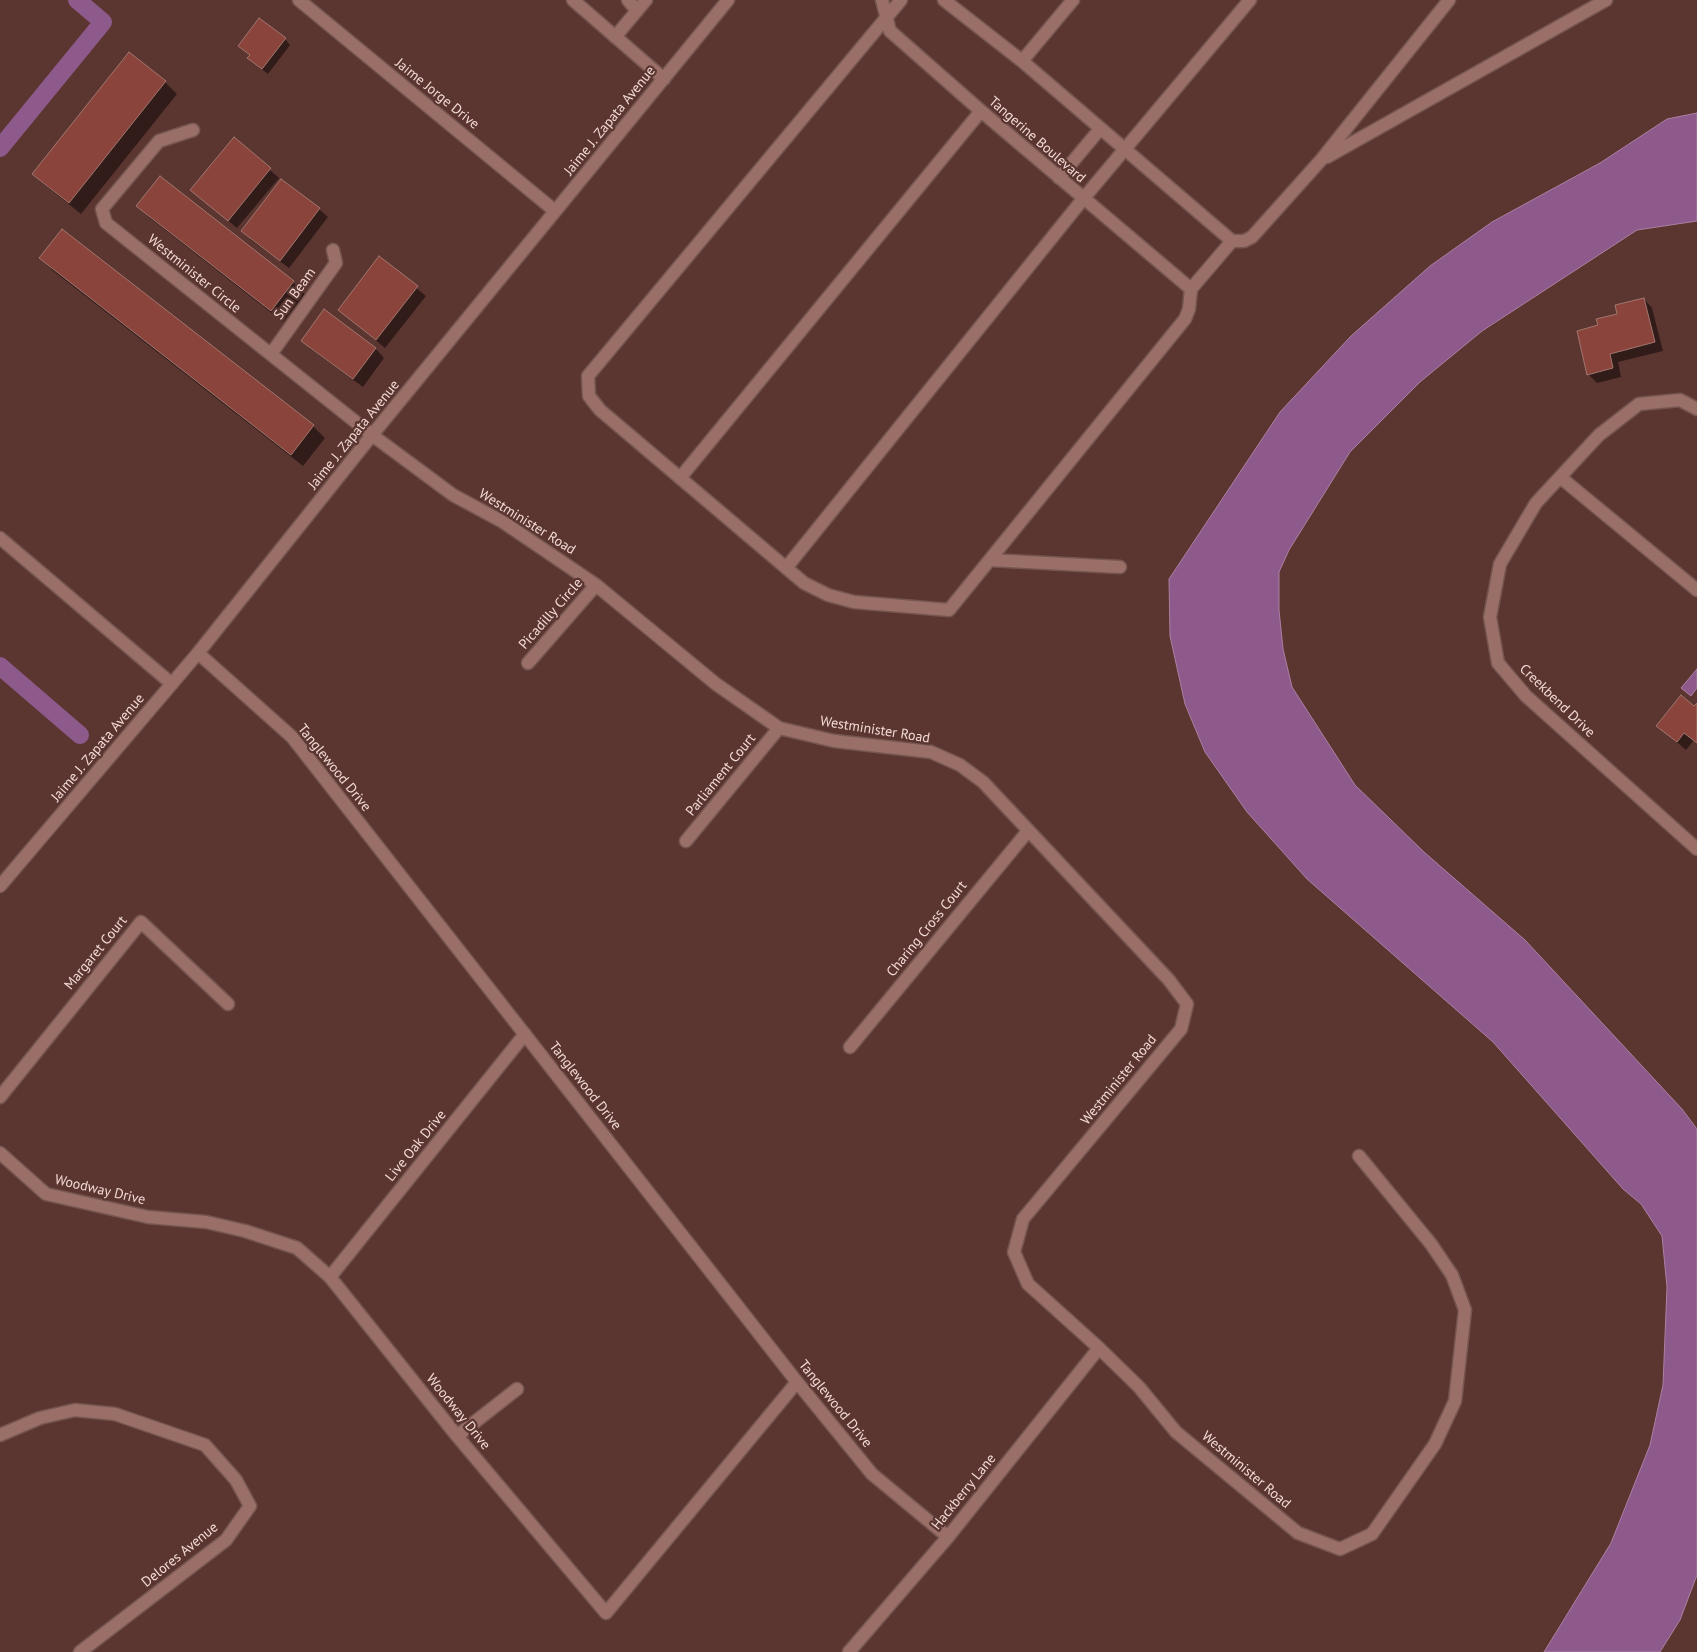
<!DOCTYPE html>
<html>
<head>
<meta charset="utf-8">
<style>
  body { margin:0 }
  canvas { display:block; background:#5b3530 }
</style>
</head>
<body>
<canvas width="1697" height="1652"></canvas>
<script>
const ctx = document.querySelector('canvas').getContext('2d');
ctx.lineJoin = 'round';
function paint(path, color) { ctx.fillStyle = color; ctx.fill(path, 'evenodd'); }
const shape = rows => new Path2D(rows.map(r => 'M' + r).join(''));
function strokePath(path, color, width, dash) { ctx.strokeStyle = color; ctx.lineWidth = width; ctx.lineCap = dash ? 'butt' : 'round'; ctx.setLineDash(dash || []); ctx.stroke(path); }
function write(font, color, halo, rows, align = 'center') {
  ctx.font = font + ' "PT Sans",sans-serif'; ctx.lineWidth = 4.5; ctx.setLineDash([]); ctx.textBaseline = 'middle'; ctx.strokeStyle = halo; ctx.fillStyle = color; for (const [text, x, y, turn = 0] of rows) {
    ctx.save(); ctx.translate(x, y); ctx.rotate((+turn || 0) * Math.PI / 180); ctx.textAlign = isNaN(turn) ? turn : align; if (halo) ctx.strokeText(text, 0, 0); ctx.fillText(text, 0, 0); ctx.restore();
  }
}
const water = shape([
  [1697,113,1697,221,1637,230,1482,331,1420,382,1350,452,1289,550,1279,572,1279,610,1283,649,1292,687,1355,785,1424,852,1525,940,1682,1109,1697,1129,1697,1575,1680,1620,1660,1652,1544,1652,1611,1543,1650,1445,1663,1385,1667,1287,1662,1236,1641,1204,1623,1189,1493,1042,1307,879,1247,812,1205,752,1185,704,1170,636,1169,579,1280,412,1351,336,1430,266,1492,222,1600,163,1667,119,1697,113],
  [1697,669,1697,688,1691,696,1681,688,1697,669]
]);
paint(water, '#8e598b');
strokePath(water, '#ac80a2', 1);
paint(shape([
  [285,39,290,45,268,74,254,63,249,58,251,56,239,46],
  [130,54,165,82,177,94,81,214,45,185,34,173],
  [234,139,279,178,237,228,201,198],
  [160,178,293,282,305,294,283,322,150,218,138,206],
  [319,209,328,217,289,268,251,240,243,231],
  [62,231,313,426,325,438,303,466,52,270,41,258],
  [380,258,426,296,385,348,339,310],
  [1644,299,1652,308,1663,351,1618,362,1621,377,1597,383,1588,374,1600,326],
  [324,311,376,349,384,358,363,387,311,349,303,340],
  [1697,705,1697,743,1694,740,1686,750,1658,726]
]), '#0007');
strokePath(shape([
  [0,148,103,22,77,0],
  [0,666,80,735]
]), '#8e598b', 18);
const building = shape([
  [259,18,286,38,262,69,247,58,250,55,238,46,259,18],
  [129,52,166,81,69,203,32,174,129,52],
  [234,137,271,168,228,221,190,190,234,137],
  [160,176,294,281,271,311,136,206,160,176],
  [281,179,320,208,280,261,241,231,281,179],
  [62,229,314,425,291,455,39,258,62,229],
  [379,256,418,286,376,340,338,310,379,256],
  [1644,298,1655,342,1610,354,1613,368,1587,375,1577,331,1598,325,1596,319,1617,314,1615,305,1644,298],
  [324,309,376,348,353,379,301,341,324,309],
  [1681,695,1694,706,1697,703,1697,743,1684,733,1677,742,1656,726,1681,695]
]);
paint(building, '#8b443b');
strokePath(building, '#a1766f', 1);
const minor = shape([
  [299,0,555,211],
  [573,0,664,79],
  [628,0,637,11],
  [882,0,890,31,981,111,1191,289],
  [901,0,588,376,589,396,600,410,804,583,828,595,854,602,949,610,1185,319,1189,309,1191,289,1232,241,1244,241,1252,237,1321,160,1449,0],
  [944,0,1022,61,1232,241],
  [615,37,646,0],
  [1022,61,1073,0],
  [193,130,159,141,102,209,106,223,372,435,453,495,503,522,596,585,716,684,779,728,834,741,931,752,960,765,983,782,1169,980,1187,1004,1181,1029,1023,1219,1014,1252,1028,1284,1099,1348,1139,1387,1176,1432,1298,1533,1340,1549,1372,1534,1435,1444,1455,1401,1465,1310,1452,1275,1431,1244,1359,1156],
  [1327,157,1606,0],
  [1059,178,1100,129],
  [271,354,336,263,333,250],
  [1697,409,1680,400,1639,404,1599,435,1536,503,1500,564,1490,617,1498,663,1526,696,1697,849],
  [1560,477,1697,590],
  [680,478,981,111],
  [0,538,172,684],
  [990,560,1120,567],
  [786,568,1083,199,1250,0],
  [198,653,292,737,797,1382,872,1474,948,1537],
  [528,663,596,585],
  [686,841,779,728],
  [0,886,198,653,372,435,728,0],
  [850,1047,1028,831],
  [0,1097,141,922,228,1004],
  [0,1153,46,1194,148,1217,206,1222,245,1231,297,1248,330,1277,457,1436,606,1613,797,1382],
  [330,1277,525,1034],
  [0,1435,40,1418,75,1410,115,1414,205,1445,236,1480,250,1506,226,1540,80,1652],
  [457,1436,517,1389],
  [849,1652,948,1537,1099,1348]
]);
strokePath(minor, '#755550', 15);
strokePath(minor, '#9a6f68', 12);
write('14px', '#f3dad6', '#5b3530', [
  ["Jaime Jorge Drive",437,94,39],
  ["Jaime J. Zapata Avenue",610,121,-51],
  ["Tangerine Boulevard",1037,140,41],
  ["Westminister Circle",194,274,39],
  ["Sun Beam",295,294,-54],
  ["Jaime J. Zapata Avenue",354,435,-51],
  ["Westminister Road",527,522,32],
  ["Picadilly Circle",551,614,-49],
  ["Creekbend Drive",1557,701,44],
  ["Westminister Road",875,730,9],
  ["Jaime J. Zapata Avenue",98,748,-50],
  ["Tanglewood Drive",334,768,51],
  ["Parliament Court",721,775,-51],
  ["Charing Cross Court",927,929,-51],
  ["Margaret Court",96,953,-51],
  ["Westminister Road",1119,1080,-51],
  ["Tanglewood Drive",585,1086,52],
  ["Live Oak Drive",416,1146,-51],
  ["Woodway Drive",100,1190,13],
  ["Tanglewood Drive",835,1404,51],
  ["Woodway Drive",458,1412,51],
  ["Westminister Road",1246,1470,40],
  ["Hackberry Lane",964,1492,-51],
  ["Delores Avenue",180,1555,-39]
]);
</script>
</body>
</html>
